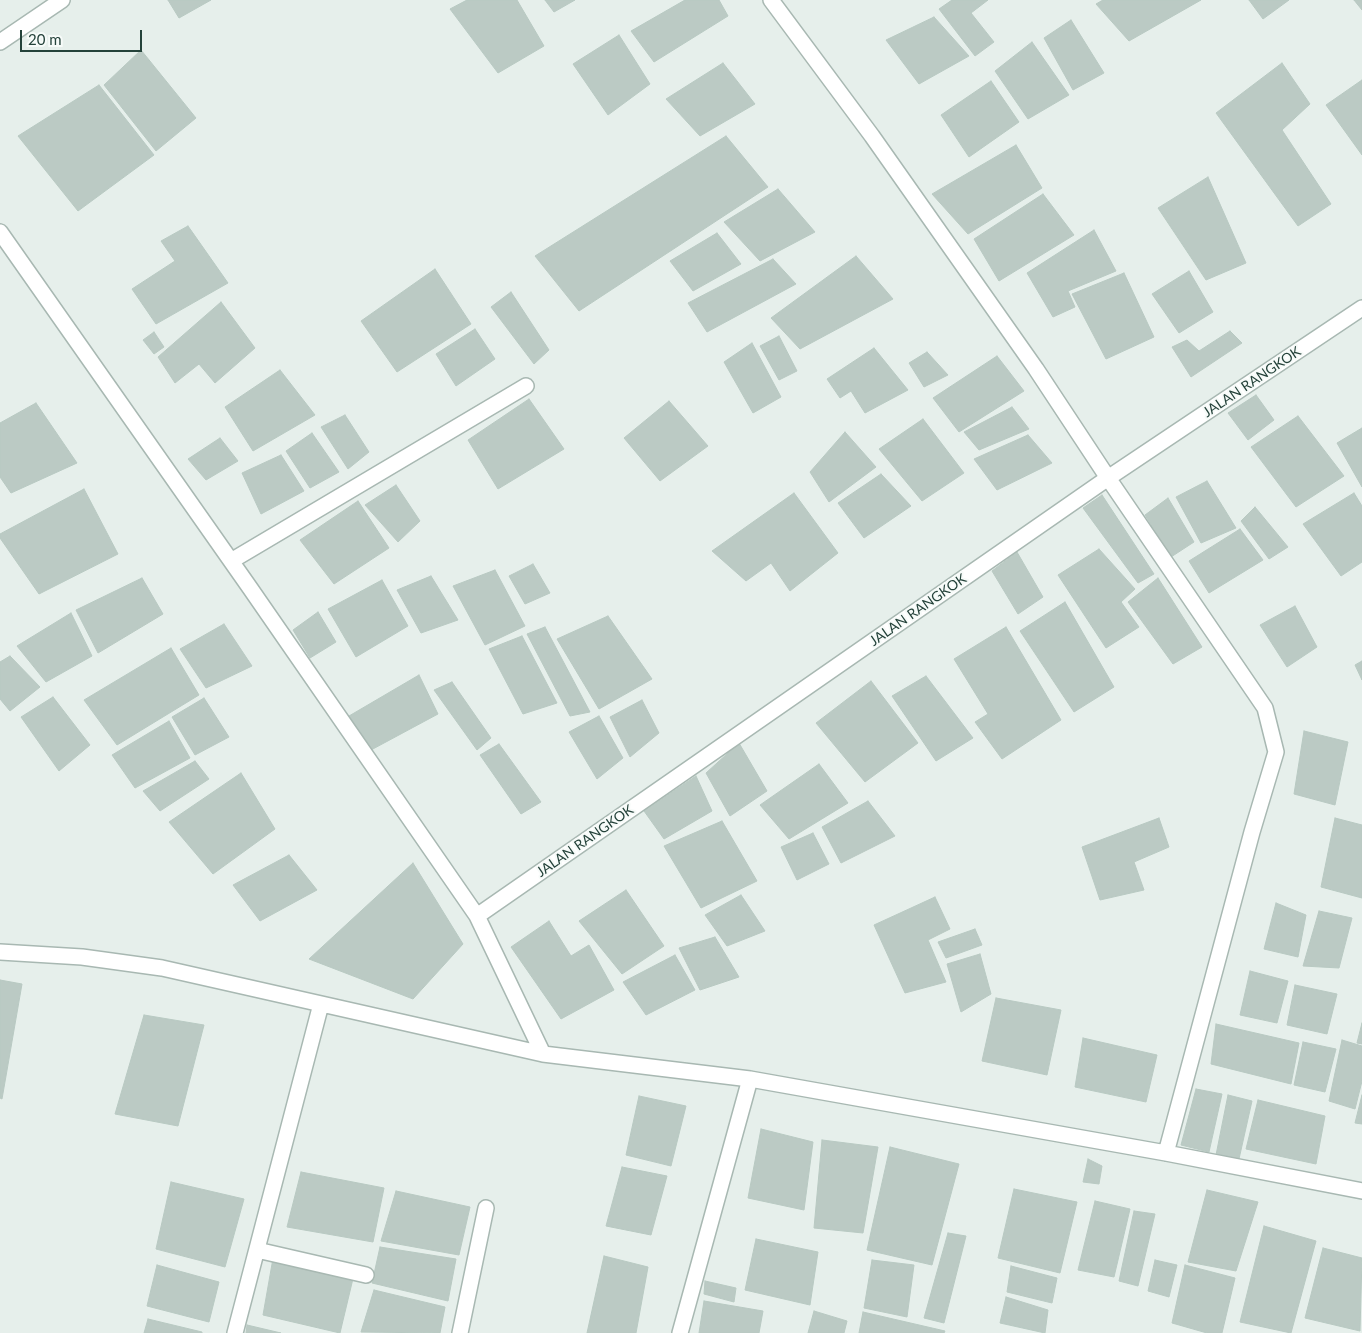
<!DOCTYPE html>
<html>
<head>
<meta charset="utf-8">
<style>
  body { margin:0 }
  #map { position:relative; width:1362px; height:1333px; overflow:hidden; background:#e6efeb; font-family:Lato,sans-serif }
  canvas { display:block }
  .scale { position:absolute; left:20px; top:30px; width:122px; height:22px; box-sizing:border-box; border:2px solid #24423a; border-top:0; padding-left:6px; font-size:15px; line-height:18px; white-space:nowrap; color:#24423a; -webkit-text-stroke:4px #f7fbf9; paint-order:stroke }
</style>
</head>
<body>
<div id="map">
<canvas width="1362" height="1333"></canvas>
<div class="scale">20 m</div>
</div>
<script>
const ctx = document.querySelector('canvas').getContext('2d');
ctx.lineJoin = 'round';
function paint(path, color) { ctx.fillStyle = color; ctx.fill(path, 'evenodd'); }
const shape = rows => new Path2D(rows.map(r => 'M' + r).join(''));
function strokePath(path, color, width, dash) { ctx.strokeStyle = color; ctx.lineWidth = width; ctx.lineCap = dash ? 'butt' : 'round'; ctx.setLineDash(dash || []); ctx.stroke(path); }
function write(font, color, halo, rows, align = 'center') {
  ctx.font = font + ' Lato,sans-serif'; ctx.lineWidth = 4; ctx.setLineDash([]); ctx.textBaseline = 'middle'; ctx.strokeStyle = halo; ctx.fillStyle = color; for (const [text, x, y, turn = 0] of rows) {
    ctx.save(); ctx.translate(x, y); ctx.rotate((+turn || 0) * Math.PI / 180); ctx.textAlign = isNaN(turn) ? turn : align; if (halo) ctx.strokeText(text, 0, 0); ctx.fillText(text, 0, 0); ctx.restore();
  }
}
const building = shape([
  [168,0,211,0,179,18,168,0],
  [467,0,517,0,544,46,498,73,450,9,467,0],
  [545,0,575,0,554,12,545,0],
  [685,0,719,0,728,16,654,62,631,31,685,0],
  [952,0,988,0,971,13,994,42,975,56,939,9,952,0],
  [1103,0,1201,0,1129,41,1096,4,1103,0],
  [1249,0,1289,0,1263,19,1249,0],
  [1354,0,1362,0,1362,10,1354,0],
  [934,17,969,56,919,84,886,40,934,17],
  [1071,20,1104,73,1073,90,1044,38,1071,20],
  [619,35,650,84,608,115,573,64,619,35],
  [1032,42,1069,95,1028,119,995,71,1032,42],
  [141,50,196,118,156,151,104,85,141,50],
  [723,63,755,104,700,136,666,99,723,63],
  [1282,63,1310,104,1282,130,1331,204,1298,226,1216,113,1282,63],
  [1362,80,1362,155,1326,105,1362,80],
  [991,81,1019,122,969,157,941,115,991,81],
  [99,85,154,155,78,211,18,136,99,85],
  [726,136,768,187,579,311,535,256,726,136],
  [1016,145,1042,188,968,234,932,194,1016,145],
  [1208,177,1246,263,1206,280,1158,208,1208,177],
  [778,189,815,232,760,261,724,222,778,189],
  [1043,194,1074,235,999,281,974,239,1043,194],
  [188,226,228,283,156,324,132,289,175,261,161,241,188,226],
  [1094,230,1116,271,1068,291,1075,307,1053,317,1027,273,1094,230],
  [717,233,741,264,693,291,670,261,717,233],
  [856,256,893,299,800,349,771,318,856,256],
  [773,259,796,284,707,332,688,303,773,259],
  [435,269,471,324,397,372,361,321,435,269],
  [1189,271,1213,312,1179,333,1152,294,1189,271],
  [1124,273,1154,337,1106,359,1072,294,1124,273],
  [511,292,549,350,534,364,491,307,511,292],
  [221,302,255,348,215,383,199,364,175,383,158,357,221,302],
  [475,329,495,359,456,386,436,354,475,329],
  [1230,331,1242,343,1191,377,1172,347,1187,340,1199,351,1230,331],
  [154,332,164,347,154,354,143,340,154,332],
  [779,336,797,371,779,380,760,346,779,336],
  [752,343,781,397,753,413,724,362,752,343],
  [874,348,908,390,865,413,851,391,840,398,827,379,874,348],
  [927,352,948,375,924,387,909,363,927,352],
  [997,356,1024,391,959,432,933,398,997,356],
  [280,370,315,415,253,451,225,407,280,370],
  [1256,395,1274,420,1248,440,1228,413,1256,395],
  [529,399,564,449,498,489,468,440,529,399],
  [669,401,708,446,660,481,624,438,669,401],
  [36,403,77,463,11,493,0,477,0,423,36,403],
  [1012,407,1029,429,979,450,964,432,1012,407],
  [345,415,369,452,348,469,321,427,345,415],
  [1298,416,1344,476,1296,507,1251,447,1298,416],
  [923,419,964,473,922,501,879,449,923,419],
  [1362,428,1362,487,1337,443,1362,428],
  [845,432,876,467,829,502,810,472,845,432],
  [312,433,339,472,310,488,286,451,312,433],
  [1028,435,1052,463,997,490,974,459,1028,435],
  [220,438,238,461,206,480,188,459,220,438],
  [281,455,304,491,261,514,242,473,281,455],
  [881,474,911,506,864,538,838,503,881,474],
  [1207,481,1236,528,1201,543,1176,497,1207,481],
  [396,485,420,521,398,542,365,505,396,485],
  [84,489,118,554,39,594,0,538,0,534,84,489],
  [794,493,838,553,790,591,771,563,746,581,712,551,794,493],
  [1354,493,1362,506,1362,562,1341,576,1303,524,1354,493],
  [1102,495,1154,574,1138,583,1083,508,1102,495],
  [1168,498,1194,542,1171,557,1145,515,1168,498],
  [358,501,389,548,334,584,300,540,358,501],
  [1255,507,1288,547,1269,559,1241,521,1255,507],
  [1240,529,1263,560,1209,593,1189,561,1240,529],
  [1099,549,1135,589,1121,602,1139,627,1106,648,1058,575,1099,549],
  [1017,552,1043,597,1018,614,992,571,1017,552],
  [533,564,550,593,525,604,509,576,533,564],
  [495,570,525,626,485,645,453,586,495,570],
  [431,576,458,620,421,633,397,590,431,576],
  [142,578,163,614,98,653,76,610,142,578],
  [1158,578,1202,647,1173,664,1128,602,1158,578],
  [382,580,408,626,356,657,328,609,382,580],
  [1065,602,1114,687,1074,712,1020,631,1065,602],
  [1295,606,1317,647,1287,667,1260,625,1295,606],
  [318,612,336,642,310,658,293,630,318,612],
  [71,613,92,656,46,682,17,646,71,613],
  [608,616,652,679,599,709,557,639,608,616],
  [224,624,252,666,206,688,180,649,224,624],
  [545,627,590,712,570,716,527,634,545,627],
  [1006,627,1061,720,1002,759,975,722,988,714,954,659,1006,627],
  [522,636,557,703,523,714,489,649,522,636],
  [171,648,199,695,117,745,84,700,171,648],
  [10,656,40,687,10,711,0,699,0,662,10,656],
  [1362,661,1362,680,1355,665,1362,661],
  [419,675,438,714,371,750,349,716,419,675],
  [926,676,973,738,936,761,892,696,926,676],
  [871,681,918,743,865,782,816,723,871,681],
  [452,682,491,738,477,750,434,690,452,682],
  [53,697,90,745,59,771,21,717,53,697],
  [204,698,229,737,195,755,172,717,204,698],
  [642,700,659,733,630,757,610,717,642,700],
  [599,716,623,758,597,779,569,732,599,716],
  [169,721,190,758,135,788,112,755,169,721],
  [1304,731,1348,742,1335,805,1294,794,1304,731],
  [739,743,767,791,730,816,706,773,739,743],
  [499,744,541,802,521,814,480,755,499,744],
  [195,761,209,779,160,811,143,791,195,761],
  [819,764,848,803,789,839,760,805,819,764],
  [241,773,275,829,213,874,169,822,241,773],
  [696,776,712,811,664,839,644,811,696,776],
  [868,801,895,836,841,863,822,827,868,801],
  [1159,818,1169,847,1134,862,1144,890,1100,900,1082,847,1159,818],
  [1335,818,1362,825,1362,898,1321,887,1335,818],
  [722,821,757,881,701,908,664,846,722,821],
  [813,833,829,864,797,880,781,847,813,833],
  [289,855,317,890,260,921,233,885,289,855],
  [413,863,463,944,413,999,309,959,413,863],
  [626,890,664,946,622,974,579,921,626,890],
  [741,895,765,931,727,946,705,915,741,895],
  [935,897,950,929,928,940,946,982,905,993,874,925,935,897],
  [1276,903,1306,915,1298,957,1264,949,1276,903],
  [1319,911,1352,918,1339,968,1303,966,1319,911],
  [549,921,571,956,589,945,614,990,561,1019,511,947,549,921],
  [975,929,982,945,946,958,938,942,975,929],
  [715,937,739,977,700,990,679,948,715,937],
  [980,954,991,994,961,1012,947,964,980,954],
  [675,955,695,990,646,1015,623,982,675,955],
  [1250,971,1288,981,1277,1023,1240,1015,1250,971],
  [0,980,22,984,2,1099,0,1098,0,980],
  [1295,985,1337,994,1327,1034,1287,1025,1295,985],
  [996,998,1061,1010,1047,1075,982,1061,996,998],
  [144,1015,204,1025,178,1126,115,1114,144,1015],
  [1362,1023,1362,1044,1357,1043,1362,1023],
  [1216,1024,1299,1043,1291,1084,1211,1064,1216,1024],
  [1083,1038,1157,1055,1146,1102,1075,1087,1083,1038],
  [1342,1040,1362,1046,1362,1081,1355,1109,1329,1101,1342,1040],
  [1303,1042,1336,1049,1325,1092,1294,1085,1303,1042],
  [1196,1089,1222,1094,1209,1152,1181,1145,1196,1089],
  [1228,1095,1252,1101,1239,1159,1216,1155,1228,1095],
  [1362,1095,1362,1124,1355,1123,1362,1095],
  [639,1096,686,1106,671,1166,626,1155,639,1096],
  [1258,1100,1325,1116,1316,1164,1246,1149,1258,1100],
  [761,1129,813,1142,804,1210,748,1198,761,1129],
  [822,1140,878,1147,863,1233,814,1228,822,1140],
  [890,1147,959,1164,932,1265,867,1250,890,1147],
  [1088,1159,1102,1166,1099,1184,1083,1182,1088,1159],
  [622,1167,667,1176,651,1235,606,1226,622,1167],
  [301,1172,384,1188,373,1242,287,1227,301,1172],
  [171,1182,244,1199,225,1267,156,1249,171,1182],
  [1014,1189,1077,1202,1060,1273,998,1258,1014,1189],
  [1207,1190,1258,1202,1236,1271,1188,1262,1207,1190],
  [396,1191,470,1207,459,1255,381,1241,396,1191],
  [1095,1201,1130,1209,1114,1277,1078,1270,1095,1201],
  [1134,1211,1155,1214,1138,1286,1119,1281,1134,1211],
  [1264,1226,1316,1241,1291,1333,1240,1322,1264,1226],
  [948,1233,966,1236,944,1323,924,1318,948,1233],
  [756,1239,818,1252,810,1305,745,1290,756,1239],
  [275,1247,356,1266,340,1333,263,1315,275,1247],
  [380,1247,456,1259,448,1301,372,1283,380,1247],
  [1323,1248,1362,1258,1360,1331,1305,1318,1323,1248],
  [604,1256,648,1267,636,1333,587,1333,604,1256],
  [872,1260,914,1265,907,1317,864,1308,872,1260],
  [1155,1260,1177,1265,1169,1297,1148,1291,1155,1260],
  [157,1265,219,1282,209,1322,147,1306,157,1265],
  [1185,1265,1235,1278,1222,1333,1207,1333,1172,1323,1185,1265],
  [1011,1266,1057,1278,1052,1303,1007,1292,1011,1266],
  [705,1281,736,1288,734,1302,704,1294,705,1281],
  [374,1290,445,1307,440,1333,361,1332,374,1290],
  [1006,1297,1048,1310,1045,1333,1000,1323,1006,1297],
  [704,1301,763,1311,759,1333,699,1333,704,1301],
  [814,1311,847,1321,844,1333,808,1333,814,1311],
  [863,1312,945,1331,944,1333,859,1333,863,1312],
  [148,1319,202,1332,202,1333,144,1333,148,1319],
  [247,1325,281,1333,246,1333,247,1325]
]);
paint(building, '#bbcac4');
strokePath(building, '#b8c9c2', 1);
const street = shape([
  [771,0,872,136,1036,369,1108,478,1265,708,1276,752,1252,832,1166,1153],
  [0,42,62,0],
  [0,232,250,588,477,916,543,1054,750,1079,1166,1153,1362,1191],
  [231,561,526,386],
  [477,916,1108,478,1362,308],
  [0,952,82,957,162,968,543,1054],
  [257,1250,366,1275],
  [235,1333,321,1004],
  [460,1333,486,1208],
  [680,1333,750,1079]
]);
strokePath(street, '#a8b8b2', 18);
strokePath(street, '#fff', 15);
write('14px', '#24423a', '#f7fbf9', [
  ["JALAN RANGKOK",1252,382,-34],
  ["JALAN RANGKOK",918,610,-35],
  ["JALAN RANGKOK",585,841,-35]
]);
</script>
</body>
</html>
